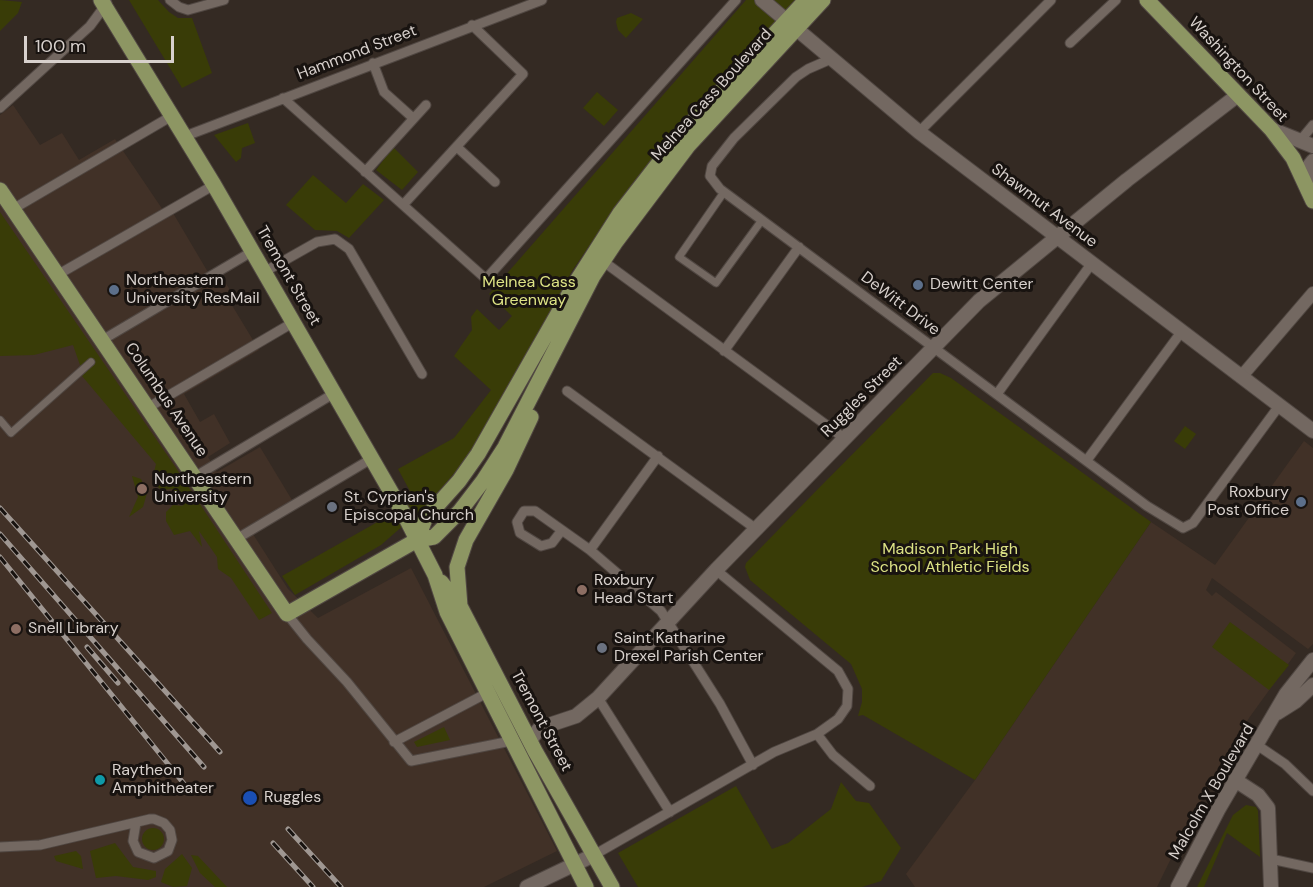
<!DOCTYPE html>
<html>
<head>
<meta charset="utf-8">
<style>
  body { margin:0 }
  #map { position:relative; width:1313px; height:887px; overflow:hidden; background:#342a23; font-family:"DM Sans",sans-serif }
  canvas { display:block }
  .scale { position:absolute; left:24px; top:36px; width:150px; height:27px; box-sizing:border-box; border:3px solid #d8d1cd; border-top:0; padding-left:8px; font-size:18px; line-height:21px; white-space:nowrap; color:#d8d1cd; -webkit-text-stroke:4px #181310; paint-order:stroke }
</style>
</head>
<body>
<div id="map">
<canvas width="1313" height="887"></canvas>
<div class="scale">100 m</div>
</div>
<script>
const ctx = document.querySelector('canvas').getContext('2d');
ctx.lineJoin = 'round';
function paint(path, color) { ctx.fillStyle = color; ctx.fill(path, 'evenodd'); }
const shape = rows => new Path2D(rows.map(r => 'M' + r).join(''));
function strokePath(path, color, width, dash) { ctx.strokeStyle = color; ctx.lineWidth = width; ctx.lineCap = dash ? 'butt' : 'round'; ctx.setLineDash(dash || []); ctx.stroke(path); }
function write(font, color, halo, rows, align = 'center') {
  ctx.font = font + ' "DM Sans",sans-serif'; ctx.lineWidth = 6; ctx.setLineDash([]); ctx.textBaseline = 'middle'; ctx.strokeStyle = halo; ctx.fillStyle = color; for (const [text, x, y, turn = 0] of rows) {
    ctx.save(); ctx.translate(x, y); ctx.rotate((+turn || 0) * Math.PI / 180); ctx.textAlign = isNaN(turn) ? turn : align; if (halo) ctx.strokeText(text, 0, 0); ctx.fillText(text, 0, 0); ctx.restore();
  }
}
paint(shape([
  [13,105,40,145,62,133,79,160,115,139,167,216,173,213,212,279,220,274,235,298,230,302,259,350,184,394,200,422,214,414,230,443,208,457,217,472,260,447,295,505,251,531,288,589,318,618,411,568,557,851,484,887,0,887,0,115],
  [1304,441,1313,448,1313,644,1308,649,1212,578,1206,590,1212,596,1216,592,1296,653,1249,718,1188,824,1157,887,915,887,906,874,975,780,1151,522,1215,565]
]), '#413127');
paint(shape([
  [0,0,22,2,18,13,0,31],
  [129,0,158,0,169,12,178,18,192,18,212,73,182,88],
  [746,0,798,0,695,111,627,191,572,271,522,366,468,457,429,503,381,545,295,595,282,576,381,520,411,493,398,469,454,438,491,390,454,356,472,330,471,317,477,309,499,330,512,316,489,294],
  [631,13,643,19,626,38,618,30,616,22,617,18],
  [597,92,618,110,604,126,583,108],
  [248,123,255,143,242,148,241,158,236,162,214,135],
  [393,147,418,172,402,190,376,170],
  [313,175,346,203,363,184,384,200,349,238,337,231,315,230,286,205],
  [0,212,178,471,272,613,259,620,231,578,218,569,217,557,199,531,202,547,190,531,174,535,166,521,166,512,173,505,183,506,172,489,161,490,155,484,153,476,156,464,82,376,86,372,80,365,73,345,34,355,0,356],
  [933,373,940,373,951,378,1151,522,975,780,863,715,858,716,862,702,862,689,851,664,750,580,745,567,746,563,814,493],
  [1185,426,1196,434,1185,449,1174,441],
  [132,476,141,479,147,493,143,507,129,517,138,497],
  [1230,622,1289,665,1269,690,1212,647],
  [444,727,450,740,417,747,414,742],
  [841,782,856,801,869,803,901,848,881,881,862,887,638,887,618,853,736,786,772,849,788,843,831,809],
  [1246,805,1256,807,1258,811,1260,857,1227,833,1204,887,1197,887,1233,815],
  '142 839a11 11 0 1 1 22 0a11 11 0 1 1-22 0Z',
  [115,843,133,867,156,871,156,877,148,880,116,876,96,878,90,851],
  [76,851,81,856,83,869,56,861,54,856],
  [182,854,192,868,187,886,173,887,161,882,165,869],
  [191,855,198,856,227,887,215,887,200,873]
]), '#393c07');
const pedestrian = shape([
  [724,192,679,257,716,283,762,220],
  [0,420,11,433,91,362]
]);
const minor = shape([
  [170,0,179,7,188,10,224,0],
  [1070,43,1116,0],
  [831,59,808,69,796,77,734,138,712,166,710,176,720,189,1147,506,1183,528,1193,523,1279,406],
  [373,63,384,92,413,118],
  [283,98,486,279,736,0],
  [0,108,90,26,107,3],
  [919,132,1051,0],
  [183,137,542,0],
  [1299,142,1313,125],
  [458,148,495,182],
  [365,172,426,105],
  [403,205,523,74,472,25],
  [13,209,170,117],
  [600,259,844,438],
  [264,272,317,242,335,239,349,249,422,374],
  [59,274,214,185],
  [104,339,253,251],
  [724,351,799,247],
  [567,391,756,529],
  [997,394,1092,263],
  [149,407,294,322],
  [1087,460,1182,331],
  [196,476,333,394],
  [562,530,552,543,541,546,520,533,517,522,524,511,535,511,590,550,661,611,720,704,753,765],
  [238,538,371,459],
  [590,550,658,456],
  [287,614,307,639,347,682,411,761,511,741],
  [598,698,670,812],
  [817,734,833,755,870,786],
  [394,742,487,693],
  [1257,745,1285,764,1313,791],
  [0,847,40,845,150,819,154,819,164,823,170,830,172,840,168,851,154,858,138,852,133,841,136,823],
  [594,855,774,752,817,734,838,719,847,706,848,689,838,671,716,570],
  [1271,859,1313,868]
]);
const tertiary = shape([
  [1241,377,1313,293]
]);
const secondary = shape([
  [762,0,919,132,1313,431],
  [1271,129,1313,146],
  [1306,183,1309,166,1313,161],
  [1277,713,1296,701,1313,685],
  [530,740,540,728,576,716,598,698,716,570,979,301,1127,180,1238,95],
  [1235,780,1258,795,1268,808,1271,887],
  [527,887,594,855],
  [1178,887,1218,810,1286,694,1313,660]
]);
const primary = shape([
  [101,0,214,185,406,518,435,575,447,612,586,887],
  [1147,0,1271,129,1293,158,1313,201],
  [0,190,287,614,417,540,434,537,460,511,483,481,505,447,593,276,615,243,688,146,823,0],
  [417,540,425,519,459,481,478,454,576,282,620,213,682,133,806,0],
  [441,582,460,606,535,751,612,887],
  [460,606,457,567,466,540,506,470,531,417]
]);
strokePath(pedestrian, '#504742', 9);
strokePath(minor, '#504742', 11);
strokePath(tertiary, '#504742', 14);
strokePath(secondary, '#504742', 16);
strokePath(primary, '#504742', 17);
strokePath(pedestrian, '#736861', 7);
strokePath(minor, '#736861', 9);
strokePath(tertiary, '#736861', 12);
strokePath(secondary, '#736861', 14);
strokePath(primary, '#8d9663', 15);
const rail = shape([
  [0,508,220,752],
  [0,534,204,767],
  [0,557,185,785],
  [87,647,118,683],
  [288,829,341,887],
  [273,843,313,887]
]);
strokePath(rail, '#9f9792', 5);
strokePath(rail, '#181310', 3, [9]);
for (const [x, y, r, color] of [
  [918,285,6,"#5c6f8a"],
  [114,290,6,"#5c6f8a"],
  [142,489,6,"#8d6e63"],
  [1301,502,6,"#5c6f8a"],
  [332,507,6,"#6b7280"],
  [582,590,6,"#8d6e63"],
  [16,629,6,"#8d6e63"],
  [602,648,6,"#6b7280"],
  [100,780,6,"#0f9aa8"],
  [250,798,8,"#1a4fb4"]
]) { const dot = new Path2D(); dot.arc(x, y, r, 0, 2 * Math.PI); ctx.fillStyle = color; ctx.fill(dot); strokePath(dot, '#181310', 2); }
write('16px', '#d8d1cd', '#181310', [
  ["Hammond Street",357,53,-21],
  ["Washington Street",1238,70,47],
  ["Melnea Cass Boulevard",712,95,-48],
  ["Shawmut Avenue",1044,206,37],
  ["Tremont Street",288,276,60],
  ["DeWitt Drive",900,304,37],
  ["Ruggles Street",862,397,-45],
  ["Columbus Avenue",166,400,56],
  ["Tremont Street",541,721,62],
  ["Malcolm X Boulevard",1212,792,-60]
]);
write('16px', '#d8d1cd', '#181310', [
  ["Northeastern",126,281],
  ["University ResMail",126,299],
  ["Dewitt Center",930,285],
  ["Northeastern",154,480],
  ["University",154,498],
  ["Roxbury",1289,493,"right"],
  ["Post Office",1289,511,"right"],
  ["St. Cyprian's",344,498],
  ["Episcopal Church",344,516],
  ["Roxbury",594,581],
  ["Head Start",594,599],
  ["Snell Library",28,629],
  ["Saint Katharine",614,639],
  ["Drexel Parish Center",614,657],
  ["Raytheon",112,771],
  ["Amphitheater",112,789],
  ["Ruggles",264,798]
], 'left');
write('16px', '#dde385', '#181310', [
  ["Melnea Cass",529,283],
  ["Greenway",529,301],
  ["Madison Park High",950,550],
  ["School Athletic Fields",950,568]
]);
</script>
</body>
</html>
